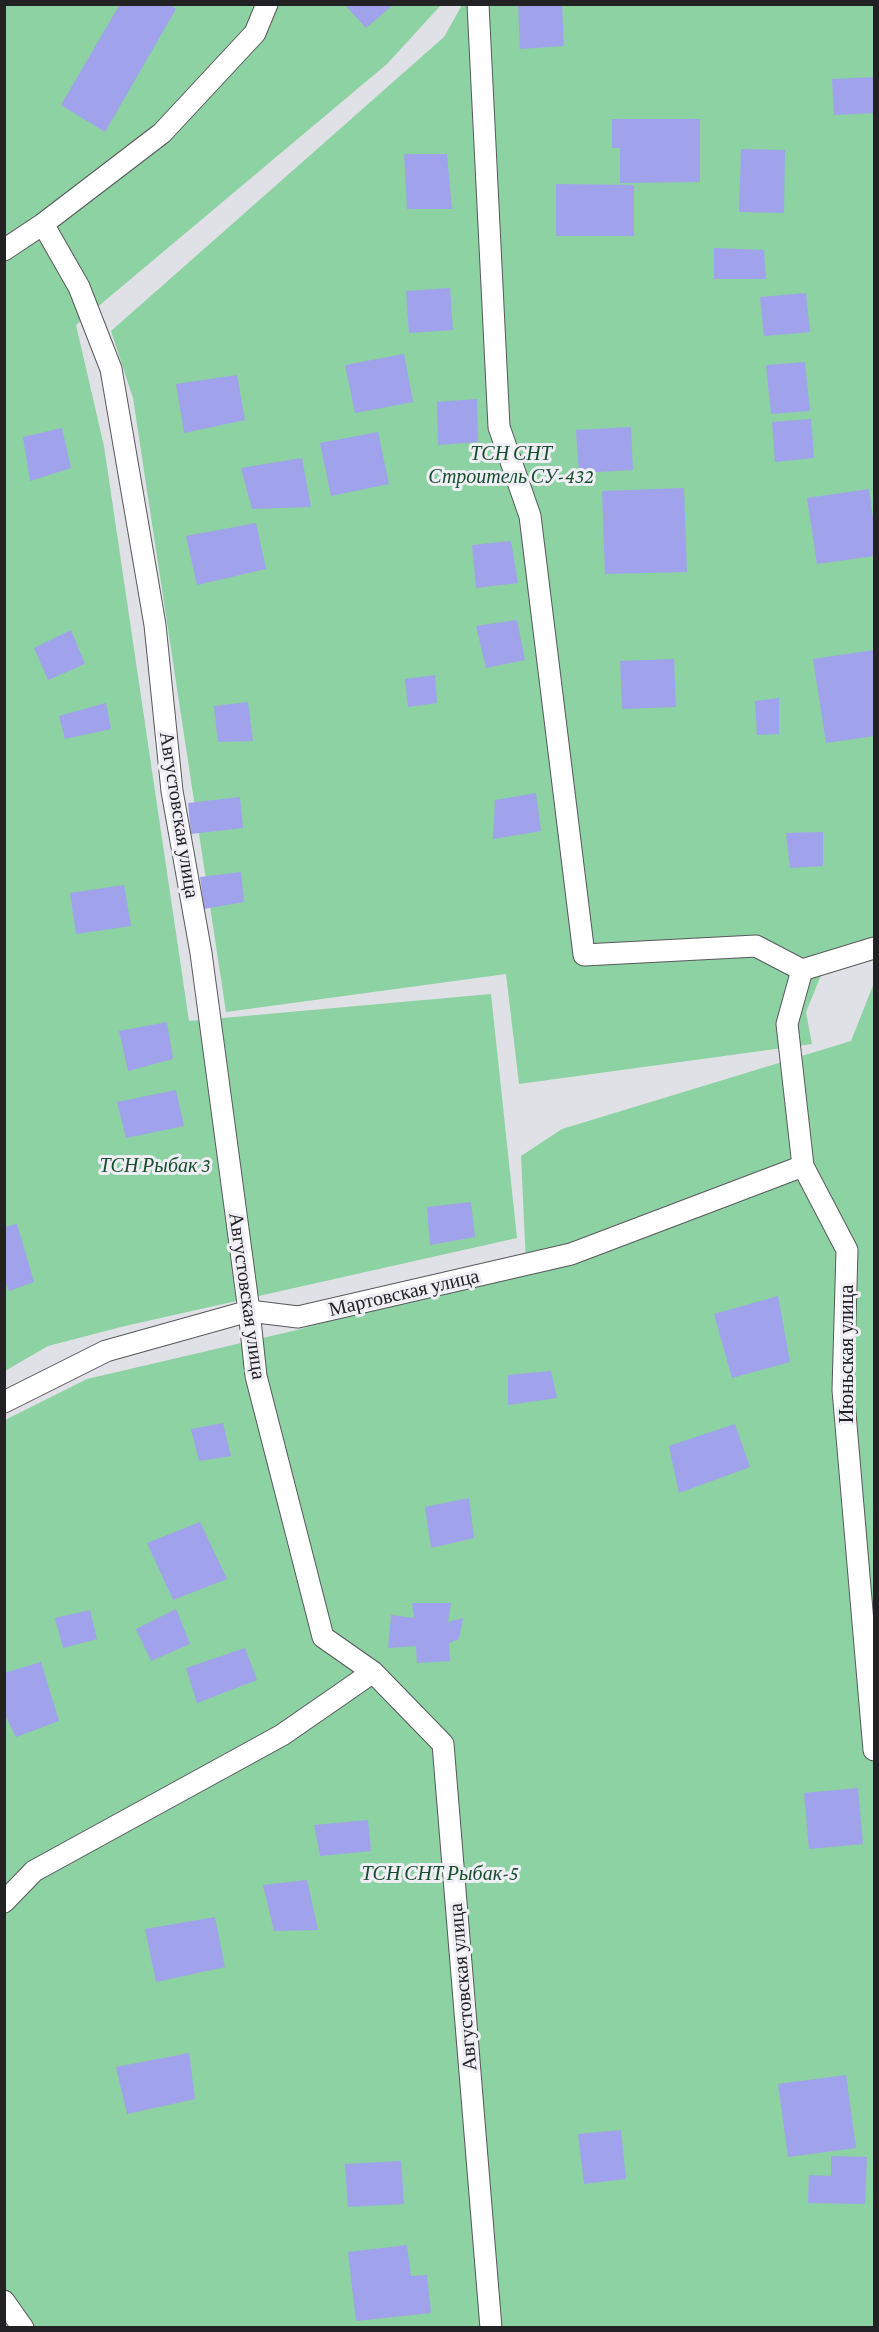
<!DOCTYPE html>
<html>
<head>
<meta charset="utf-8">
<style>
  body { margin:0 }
  #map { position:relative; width:879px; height:2332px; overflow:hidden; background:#e0e1e7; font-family:"Crimson Pro",serif }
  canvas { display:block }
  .frame { position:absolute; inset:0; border:6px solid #222224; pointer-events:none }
</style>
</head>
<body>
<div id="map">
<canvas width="879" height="2332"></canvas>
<div class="frame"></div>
</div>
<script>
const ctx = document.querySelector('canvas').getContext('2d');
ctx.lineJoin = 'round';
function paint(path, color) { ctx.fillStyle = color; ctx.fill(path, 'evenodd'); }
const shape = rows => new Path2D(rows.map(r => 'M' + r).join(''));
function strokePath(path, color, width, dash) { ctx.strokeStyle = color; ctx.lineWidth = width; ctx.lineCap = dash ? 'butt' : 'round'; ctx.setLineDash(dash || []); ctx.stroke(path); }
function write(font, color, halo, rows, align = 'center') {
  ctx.font = font + ' "Crimson Pro",serif'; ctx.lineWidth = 6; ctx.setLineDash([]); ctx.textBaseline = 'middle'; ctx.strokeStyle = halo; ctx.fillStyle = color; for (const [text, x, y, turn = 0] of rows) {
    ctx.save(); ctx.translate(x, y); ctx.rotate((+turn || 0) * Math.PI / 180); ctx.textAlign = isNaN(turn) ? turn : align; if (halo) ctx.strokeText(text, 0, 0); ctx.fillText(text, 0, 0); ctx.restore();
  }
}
paint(shape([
  [5,5,441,5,387,64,76,325,104,446,189,1021,491,994,517,1238,125,1326,48,1346,5,1371],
  [462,5,874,5,874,955,826,963,806,1012,812,1044,519,1084,506,974,226,1012,133,398,111,331,444,37],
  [874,983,874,2327,5,2328,5,1420,87,1379,297,1330,526,1264,521,1156,562,1129,851,1041]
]), '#8cd2a2');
paint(shape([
  [120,4,169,4,176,9,105,132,61,105],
  [518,4,562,4,564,46,520,49],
  [345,5,393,5,366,28],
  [874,77,874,113,834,115,832,79],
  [612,119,700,119,700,182,620,183,620,148,612,148],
  [741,149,785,150,784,213,739,212],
  [404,154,447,154,452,209,407,209],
  [556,184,634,185,634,236,556,236],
  [714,248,764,250,766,279,714,279],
  [450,288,453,330,409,333,406,291],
  [806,293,810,332,764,336,760,297],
  [404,354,413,402,355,413,345,365],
  [805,362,810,411,771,414,766,365],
  [237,375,245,420,184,433,176,384],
  [477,399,478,442,438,445,437,402],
  [811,419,814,458,775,462,772,422],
  [631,427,633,470,579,473,576,430],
  [62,428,71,468,30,481,23,437],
  [378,432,389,484,331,496,320,443],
  [302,458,311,507,252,509,241,468],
  [684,488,687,572,605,574,602,491],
  [869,489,874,525,874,556,817,564,807,498],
  [256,523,266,569,197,585,186,536],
  [511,541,518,583,476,588,472,545],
  [517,620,525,660,486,668,476,626],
  [71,630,85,664,48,680,34,648],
  [874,650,874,736,826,743,813,659],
  [674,659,676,707,622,709,620,661],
  [435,675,437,703,408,707,405,679],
  [779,698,779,734,757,735,755,701],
  [248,702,253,741,218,742,214,706],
  [106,703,111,729,65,739,59,716],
  [536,793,541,831,493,839,495,800],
  [240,797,243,828,191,834,188,803],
  [823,832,823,866,790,868,786,833],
  [241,872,244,902,204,909,200,877],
  [124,885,131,926,76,934,70,893],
  [167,1022,173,1059,128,1071,119,1031],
  [176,1090,184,1126,126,1138,117,1102],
  [471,1202,475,1237,430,1245,427,1207],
  [17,1224,34,1282,9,1291,4,1278,4,1227],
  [778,1296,790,1362,732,1378,714,1314],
  [551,1371,557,1398,508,1405,508,1375],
  [223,1423,231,1456,199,1461,191,1429],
  [735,1424,750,1467,679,1493,669,1446],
  [469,1498,474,1538,431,1548,425,1507],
  [200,1522,227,1579,173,1600,147,1543],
  [412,1603,451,1603,448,1622,463,1618,459,1639,449,1643,450,1661,417,1663,416,1646,388,1648,391,1615,414,1618],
  [176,1609,190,1644,151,1661,136,1629],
  [90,1610,97,1639,63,1648,55,1618],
  [245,1648,257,1680,197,1703,186,1668],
  [41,1662,59,1721,16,1737,4,1713,4,1673],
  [858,1788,863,1844,809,1849,804,1793],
  [368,1820,371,1851,320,1856,314,1825],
  [307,1880,318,1930,274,1931,263,1885],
  [215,1917,225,1967,156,1982,145,1929],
  [189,2053,195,2099,127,2114,116,2067],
  [846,2075,856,2148,788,2157,778,2084],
  [621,2130,626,2179,584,2184,578,2134],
  [831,2156,867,2157,865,2204,808,2203,809,2175,831,2176],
  [401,2161,404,2204,348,2207,345,2164],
  [407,2245,411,2276,427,2275,431,2313,356,2321,348,2252]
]), '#a0a2eb');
const lane = shape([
  [478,4,499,427,530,516,584,955,756,946,802,970],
  [43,224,79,287,111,369,155,625,172,791,201,953,249,1311,256,1376,323,1637,373,1672,443,1744,491,2328],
  [4,250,43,224,162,133,255,33,267,4],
  [802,970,787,1024,803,1166,847,1250,843,1390,874,1750],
  [802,970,874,948],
  [4,1402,106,1351,249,1311,298,1317,571,1254,803,1166],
  [4,1902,34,1871,282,1735,373,1672],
  [4,2301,23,2328]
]);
strokePath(lane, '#58585d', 23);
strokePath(lane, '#fff', 21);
write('italic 20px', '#164e2d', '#eeeef4', [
  ["ТСН СНТ",511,454],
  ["Строитель СУ-432",511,477],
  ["ТСН Рыбак 3",155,1166],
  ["ТСН СНТ Рыбак-5",440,1874]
]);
write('20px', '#222224', '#eeeef4', [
  ["Августовская улица",179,815,81],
  ["Мартовская улица",404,1293,-13],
  ["Августовская улица",247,1296,82],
  ["Июньская улица",847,1354,-90],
  ["Августовская улица",463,1987,-95]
]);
</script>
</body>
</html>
